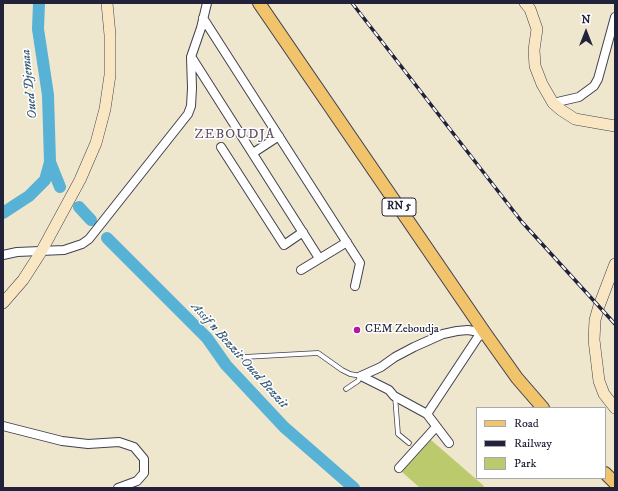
<!DOCTYPE html>
<html>
<head>
<meta charset="utf-8">
<style>
  body { margin:0 }
  #map { position:relative; width:618px; height:491px; overflow:hidden; background:#efe7cd; font-family:"IM FELL DW Pica",serif }
  canvas { display:block }
  .frame { position:absolute; inset:0; border:4px solid #22223b; pointer-events:none }
  .legend { position:absolute; left:476px; top:407px; width:130px; height:72px; box-sizing:border-box; background:#fff; border:1px solid #a7a7b1; margin:0; padding:5px 7px; list-style:none; font-size:12px; color:#22223b }
  .legend li { display:flex; align-items:center; gap:8px; height:20px }
  .legend b { width:20px; border:1px solid #a7a7b1 }
  .north { position:absolute; left:566px; top:12px; width:40px; height:40px; -webkit-text-stroke:3px #fff; paint-order:stroke; rotate:0deg; font-size:11px; font-weight:700; line-height:16px; text-align:center; color:#22223b }
  .north::after { content:''; display:block; margin:auto; width:14px; height:18px; background:#22223b; clip-path:polygon(50% 0,100% 100%,50% 72%,0 100%) }
</style>
</head>
<body>
<div id="map">
<canvas width="618" height="491"></canvas>
<div class="frame"></div>
<ul class="legend">
<li><b style="height:5px;background:#f1c36a"></b>Road</li>
<li><b style="height:5px;background:#22223b"></b>Railway</li>
<li><b style="height:11px;background:#bbca6c"></b>Park</li>
</ul>
<div class="north">N</div>
</div>
<script>
const ctx = document.querySelector('canvas').getContext('2d');
ctx.lineJoin = 'round';
function paint(path, color) { ctx.fillStyle = color; ctx.fill(path, 'evenodd'); }
const shape = rows => new Path2D(rows.map(r => 'M' + r).join(''));
function strokePath(path, color, width, dash) { ctx.strokeStyle = color; ctx.lineWidth = width; ctx.lineCap = dash ? 'butt' : 'round'; ctx.setLineDash(dash || []); ctx.stroke(path); }
function write(font, color, halo, rows, align = 'center') {
  ctx.font = font + ' "IM FELL DW Pica",serif'; ctx.lineWidth = 3; ctx.setLineDash([]); ctx.textBaseline = 'middle'; ctx.strokeStyle = halo; ctx.fillStyle = color; for (const [text, x, y, turn = 0] of rows) {
    ctx.save(); ctx.translate(x, y); ctx.rotate((+turn || 0) * Math.PI / 180); ctx.textAlign = isNaN(turn) ? turn : align; if (halo) ctx.strokeText(text, 0, 0); ctx.fillText(text, 0, 0); ctx.restore();
  }
}
paint(shape([
  [431,440,484,486,483,488,420,488,402,472]
]), '#bbca6c');
strokePath(shape([
  [50,162,60,187],
  [79,207,91,220],
  [3,213,29,196,45,180,50,162,48,95,38,29,39,3],
  [107,238,207,338,226,365,284,427,354,488]
]), '#57b2d5', 12);
const lane = shape([
  [244,357,318,353,342,370,350,374,361,376,358,381,346,389],
  [395,396,398,434,409,443]
]);
const street = shape([
  [203,18,360,263,355,286],
  [192,58,319,258],
  [553,103,579,97,594,86,598,79,615,17],
  [221,147,284,245,303,232],
  [253,153,279,136],
  [3,255,17,252,64,250,82,244,89,239,188,114,191,106,192,88,191,57,201,28,207,3],
  [301,270,347,242],
  [361,376,381,367,395,357,414,347,443,334,457,331,468,330,485,333],
  [361,376,389,390,394,396,427,414,449,443],
  [427,414,478,337,485,333],
  [3,426,62,441,88,444,119,442,134,447,144,459,144,473,137,481,118,488],
  [399,468,436,427]
]);
const secondary = shape([
  [525,3,530,9,537,29,534,50,535,66,542,84,553,103,561,110,575,119,615,126],
  [615,264,599,306,595,320,594,340,599,381,604,394,615,408],
  [3,303,23,280,41,252,80,180,96,143,105,109,110,75,110,35,107,3]
]);
const primary = shape([
  [259,3,485,333,517,378,543,408],
  [605,473,615,483]
]);
strokePath(lane, '#414051', 5.5);
strokePath(street, '#414051', 10);
strokePath(secondary, '#414051', 12);
strokePath(primary, '#414051', 14);
strokePath(lane, '#fff', 4);
strokePath(street, '#fff', 8);
strokePath(secondary, '#f9e7c3', 11);
strokePath(primary, '#f1c36a', 12);
const rail = shape([
  [352,3,522,222,615,324]
]);
strokePath(rail, '#22223b', 3.5);
strokePath(rail, '#fff', 2, [6]);
for (const [x, y, r, color] of [
  [357,330,4,"#b5179e"]
]) { const dot = new Path2D(); dot.arc(x, y, r, 0, 2 * Math.PI); ctx.fillStyle = color; ctx.fill(dot); strokePath(dot, '#fff', 1.5); }
for (const [x, y, w] of [
  [399,207,34]
]) { const box = new Path2D(); box.roundRect(x - w / 2, y - 9, w, 18, 3); ctx.fillStyle = '#fff'; ctx.fill(box); strokePath(box, '#22223b', 1); }
write('bold 11px', '#22223b', null, [
  ["RN 5",399,207]
]);
write('12px', '#22223b', '#fff', [
  ["CEM Zeboudja",365,330]
], 'left');
write('italic 13px', '#375c79', '#fff', [
  ["Oued Djemaa",30,84,-96],
  ["Assif n Bezzit Oued Bezzit",239,356,48]
]);
ctx.letterSpacing = '1px';
write('14px', '#5f4f68', '#fff', [
  ["ZEBOUDJA",235,135]
]);
ctx.letterSpacing = '0px';
</script>
</body>
</html>
